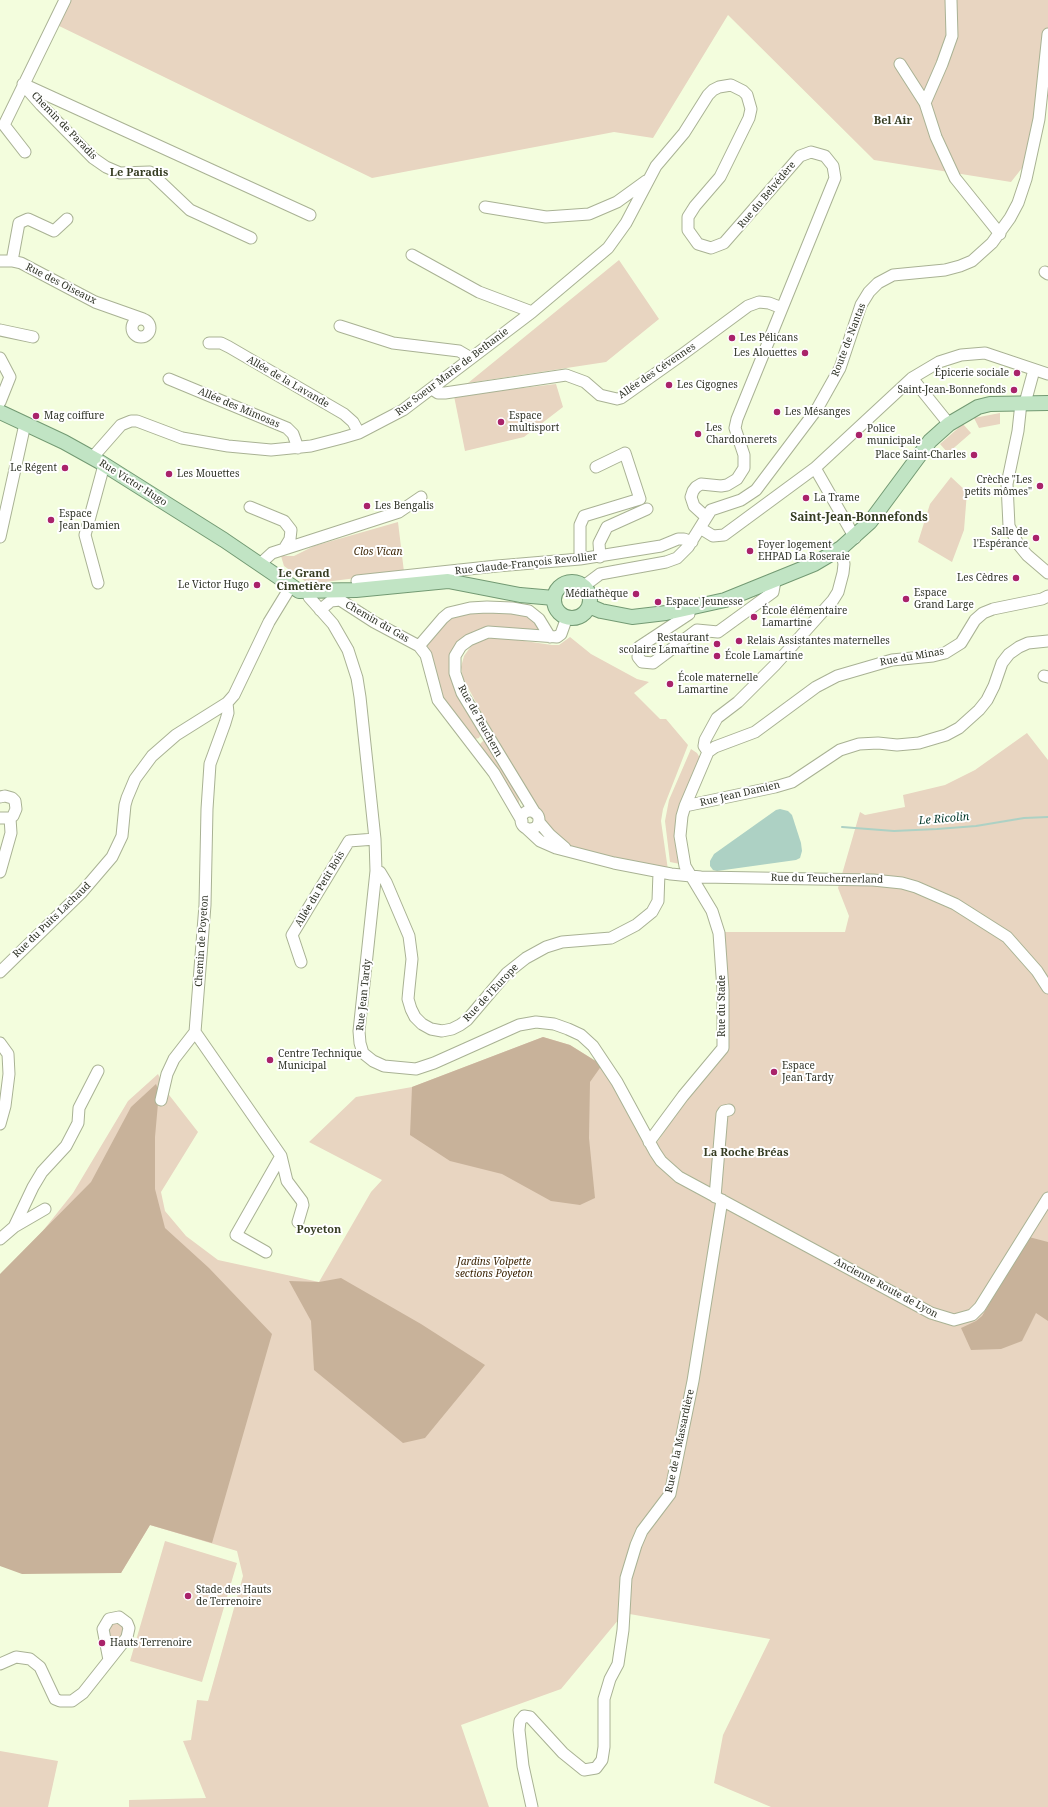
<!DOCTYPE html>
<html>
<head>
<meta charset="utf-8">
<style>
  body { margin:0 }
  canvas { display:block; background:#f3fddd }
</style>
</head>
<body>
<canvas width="1048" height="1807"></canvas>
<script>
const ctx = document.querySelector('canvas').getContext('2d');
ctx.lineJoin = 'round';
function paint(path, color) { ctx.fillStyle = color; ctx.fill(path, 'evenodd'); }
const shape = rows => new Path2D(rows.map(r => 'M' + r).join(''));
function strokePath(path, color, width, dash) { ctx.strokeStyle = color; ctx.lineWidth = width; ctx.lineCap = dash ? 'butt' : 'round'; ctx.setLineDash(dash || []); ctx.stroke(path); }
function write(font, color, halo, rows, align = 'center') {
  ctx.font = font + ' "Noto Serif",serif'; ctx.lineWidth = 4; ctx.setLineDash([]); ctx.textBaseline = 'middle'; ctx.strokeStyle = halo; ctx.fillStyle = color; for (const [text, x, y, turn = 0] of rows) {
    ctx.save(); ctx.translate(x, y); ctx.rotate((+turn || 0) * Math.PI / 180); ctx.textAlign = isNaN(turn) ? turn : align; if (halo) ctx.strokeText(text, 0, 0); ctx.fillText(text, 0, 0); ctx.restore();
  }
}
paint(shape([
  [68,0,1048,0,1048,76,1026,163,1011,182,874,160,728,15,653,138,614,132,372,178,55,24],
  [619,260,659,319,606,362,468,383],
  [556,384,563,407,524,437,465,451,454,396],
  [1000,413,1000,424,979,428,974,418],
  [963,424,971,433,948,453,940,444],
  [951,477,967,492,964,530,952,562,918,542,930,504],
  [398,522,404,572,309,584,284,566,281,556,294,556,314,546],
  [466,610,526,613,542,631,469,635,461,639,453,650,481,734,479,738,475,739,443,700,426,643,445,619],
  [497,637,552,645,559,645,570,637,591,654,637,679,649,682,634,693,660,719,666,719,688,745,663,809,661,821,668,870,574,848,555,834,548,825,480,710,463,678,461,667,464,656,471,646,478,641],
  [1027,733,1048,760,1048,1807,771,1807,714,1783,723,1735,770,1639,624,1613,561,1689,461,1725,489,1807,129,1807,129,1800,206,1798,183,1741,191,1740,197,1700,208,1701,243,1576,237,1551,150,1525,121,1573,0,1566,0,1275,42,1232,73,1193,128,1101,158,1074,166,1091,198,1132,161,1192,165,1211,186,1236,218,1260,319,1282,371,1192,382,1180,309,1142,356,1097,412,1087,543,1037,570,1045,602,1065,652,1150,690,1093,725,1051,723,932,845,932,849,916,838,888,860,812,865,815,905,807,903,795,945,785,975,770],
  [485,739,518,794,520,809,479,745],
  [691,749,697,753,700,758,681,806,680,864,670,862,665,821,669,800],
  [165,1541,237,1563,202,1682,130,1661],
  [111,1621,123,1623,124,1634,111,1652,107,1625],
  [0,1751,58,1761,48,1807,0,1807]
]), '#e8d5c1');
paint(shape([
  [543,1037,570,1045,602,1065,590,1082,589,1138,595,1198,580,1205,551,1201,502,1174,450,1161,410,1135,412,1087],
  [156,1084,159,1092,155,1137,155,1189,165,1228,209,1268,272,1334,212,1543,150,1525,121,1573,22,1574,0,1566,0,1274,91,1182,131,1107],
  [1029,1237,1048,1242,1048,1321,1036,1313,1022,1341,1001,1349,971,1350,961,1328,976,1321,982,1316],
  [341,1278,421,1324,485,1365,425,1438,403,1443,314,1370,311,1321,289,1281,319,1282]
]), '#c8b29a');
paint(shape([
  [780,809,788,811,792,815,801,843,802,851,800,858,796,860,717,871,713,870,710,866,710,861,714,854,776,810]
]), '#add1c4');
strokePath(shape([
  [842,827,894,831,937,829,976,826,1024,818,1048,817]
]), '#add1c4', 2);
const minor = shape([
  [900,64,925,103,936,137,955,178,1000,234],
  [23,84,310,215],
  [26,88,41,105,93,158,106,167,120,173,150,172,190,210,251,238],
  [925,103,942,64,952,36,951,0],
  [25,152,4,125,65,0],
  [485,207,546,217,589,214,617,202,646,181],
  [412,255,479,292,532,312],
  [0,261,12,261,21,263,95,302,143,319],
  [12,261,19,223,28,219,54,231,67,219],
  [1045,272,1048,274],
  '132 328a9 9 0 1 1 18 0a9 9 0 1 1-18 0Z',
  [340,326,393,343,459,351,471,358],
  [0,330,33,337],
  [209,343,221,343,229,347,344,414,353,422,359,433],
  [0,358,10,377,0,402],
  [912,378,949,424],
  [169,379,287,428,293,434,298,448],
  [432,389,438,393,445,393,566,375,585,382,600,395,617,399,621,398,683,354,748,306,759,302,769,303,782,308],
  [1021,403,1018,431,1007,484,1009,526,1018,544,1027,555,1048,573],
  [1025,403,1034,370],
  [92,458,121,425,131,421,137,421,182,438,228,446,271,450,311,446,342,438,359,433,403,410,532,312,608,248,626,223,656,166,684,133,708,95,713,90,719,87,731,85,743,91,747,95,751,109,749,118,720,177,695,206,688,217,688,230,698,244,711,248,724,243,800,156,811,152,825,156,833,166,835,178,737,419,735,428,744,455,744,468,737,479,727,485,721,486,701,484,696,487,693,491,691,497,694,506,706,517],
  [815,468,855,538],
  [250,507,284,521,291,530,290,539,284,549],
  [700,528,713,536,724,535,815,468,912,378,939,362,961,355,985,353,1048,374],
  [0,537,25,424],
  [600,557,599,543,607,527,647,509],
  [580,559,580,525,584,516,640,499,625,453,596,467],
  [260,564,272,553,399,512,421,497],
  [357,581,497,566,580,559,661,546,678,539,684,539,692,542],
  [98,583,85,535,104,465],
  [584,586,600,574,666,562,677,558,688,547,711,510,741,500,756,490,817,409,840,368,861,305,869,292,878,283,893,275,945,270,960,266,972,261,992,243,1010,218,1018,203,1026,179,1039,119,1048,34],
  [309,592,309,597,333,624,348,650,357,678,360,697,375,839,376,871,359,1031,360,1043,363,1053,373,1061,384,1066,416,1069,434,1063,519,1025,536,1022,554,1024,568,1029,581,1035,593,1046,617,1082,655,1152,661,1161,679,1177,931,1313,954,1320,972,1315,980,1307,1048,1198],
  [688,609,689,614,639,647,638,657,642,662,653,663,697,630,718,632,773,592,775,581],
  [320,610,331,601,340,600,374,622,419,646,443,618,449,613,470,608,487,607,512,608,529,611,539,619,550,637],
  [419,646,426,655,438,700,494,773,522,821],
  [1044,676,1048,677],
  [227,703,228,713,225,723,210,764,207,809,205,905,195,1032,281,1156,287,1181,302,1201,303,1205,298,1222],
  [708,752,704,746,705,740,717,718,738,702,775,665,833,600,838,592,843,573,844,564,841,548],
  [0,797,5,796,12,798,15,801,16,809,13,816,10,818,0,818],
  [685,806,775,787,792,782,840,750,859,744,878,743,897,745,919,743,946,735,959,728,979,710,987,700,994,686,1002,663,1009,654,1019,647,1028,643,1048,641],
  '521 820a9 9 0 1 1 18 0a9 9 0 1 1-18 0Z',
  [535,813,462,693,455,673,455,656,461,646,469,640,488,632,557,637,561,634,567,617],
  [539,822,550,835,565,848],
  [526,828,540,841,556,848,614,863,671,874,701,877,873,880,902,883,916,887,955,904,1007,937,1037,971,1048,988],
  [376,871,380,872,386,882,409,936,412,959,409,988,408,999,411,1009,415,1017,422,1024,431,1029,442,1031,452,1029,460,1025,467,1020,507,973,526,958,546,947,562,942,611,938,636,925,652,912,658,901,659,872],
  [0,872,11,833,10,818],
  [301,962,292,935,349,841,375,839],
  [0,972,82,892,112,857,122,836,125,805,127,798,135,779,152,756,176,735,227,703,234,695,269,622,291,586],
  [0,1043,8,1054,9,1074,5,1106,0,1124],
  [161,1100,167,1074,174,1059,195,1032],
  [649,1142,683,1096,723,1048,723,990,719,933,712,911,685,866,680,836,682,816,685,806,708,752,715,747,755,732,816,687,837,676,892,660,933,656,945,653,961,643,975,620,983,613,993,609,1042,599,1048,596],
  [715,1197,722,1114,724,1111,729,1110],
  [14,1227,33,1187,42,1172,66,1146,78,1123,79,1108,98,1071],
  [0,1239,14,1227,45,1209],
  [266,1252,236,1235,281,1156],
  [0,1664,16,1657,30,1659,40,1667,55,1699,60,1701,72,1701,83,1693,125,1640,127,1637,129,1628,127,1623,119,1617,109,1619,103,1629,109,1660],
  [532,1807,523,1766,519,1730,520,1721,524,1716,530,1717,563,1753,584,1770,596,1768,602,1760,604,1747,604,1699,610,1679,618,1664,623,1630,626,1578,636,1545,642,1531,670,1494,693,1381,722,1200]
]);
const major = shape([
  [0,412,64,442,100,462,224,540,299,591,356,590,448,581,520,595,554,598],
  '554 600a18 18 0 1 1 36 0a18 18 0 1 1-36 0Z',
  [589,606,601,611,632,617,666,613,725,600,814,564,841,548,870,522,930,441,949,424,978,407,990,404,1048,403]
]);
strokePath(minor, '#a9b294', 13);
strokePath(major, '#739a73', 16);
strokePath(minor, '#fff', 11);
strokePath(major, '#c1e4c4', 14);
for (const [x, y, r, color] of [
  [732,338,4,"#a9236a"],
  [805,353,4,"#a9236a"],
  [1017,373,4,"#a9236a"],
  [669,385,4,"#a9236a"],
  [1014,390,4,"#a9236a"],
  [777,412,4,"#a9236a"],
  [36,416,4,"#a9236a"],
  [501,422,4,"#a9236a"],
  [698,434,4,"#a9236a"],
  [859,435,4,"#a9236a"],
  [974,455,4,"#a9236a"],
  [65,468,4,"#a9236a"],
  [169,474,4,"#a9236a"],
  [1040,486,4,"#a9236a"],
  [806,498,4,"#a9236a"],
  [367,506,4,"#a9236a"],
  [51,520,4,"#a9236a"],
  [1036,538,4,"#a9236a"],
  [750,551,4,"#a9236a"],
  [1016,578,4,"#a9236a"],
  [257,585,4,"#a9236a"],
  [636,594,4,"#a9236a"],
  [906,599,4,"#a9236a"],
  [658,602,4,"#a9236a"],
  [754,617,4,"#a9236a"],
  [739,641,4,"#a9236a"],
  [717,644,4,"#a9236a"],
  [717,656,4,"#a9236a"],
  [670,684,4,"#a9236a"],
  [270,1060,4,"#a9236a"],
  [774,1072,4,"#a9236a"],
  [188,1596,4,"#a9236a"],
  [102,1643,4,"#a9236a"]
]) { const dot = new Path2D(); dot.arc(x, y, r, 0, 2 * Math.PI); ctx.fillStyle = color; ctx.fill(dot); strokePath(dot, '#fff', 1.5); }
write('10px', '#2f3327', '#fff', [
  ["Chemin de Paradis",64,126,46],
  ["Rue du Belvédère",767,195,-50],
  ["Rue des Oiseaux",61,284,27],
  ["Route de Nantas",849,340,-69],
  ["Allée des Cévennes",657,371,-34],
  ["Rue Soeur Marie de Bethanie",452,372,-37],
  ["Allée de la Lavande",288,382,30],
  ["Allée des Mimosas",239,408,23],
  ["Rue Victor Hugo",133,483,32],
  ["Rue Claude-François Revollier",526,564,-6],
  ["Chemin du Gas",377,622,30],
  ["Rue du Minas",912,657,-10],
  ["Rue de Teuchern",480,721,61],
  ["Rue Jean Damien",740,794,-13],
  ["Rue du Teuchernerland",827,879,1],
  ["Allée du Petit Bois",320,889,-59],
  ["Rue du Puits Lachaud",52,920,-44],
  ["Chemin de Poyeton",202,941,-86],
  ["Rue de l'Europe",491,993,-47],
  ["Rue Jean Tardy",364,995,-84],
  ["Rue du Stade",722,1006,-90],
  ["Ancienne Route de Lyon",886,1288,28],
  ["Rue de la Massardière",680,1441,-78]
]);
write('10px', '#2f3327', '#fff', [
  ["Les Pélicans",740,338],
  ["Les Alouettes",797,353,"right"],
  ["Épicerie sociale",1009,373,"right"],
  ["Les Cigognes",677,385],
  ["Saint-Jean-Bonnefonds",1006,390,"right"],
  ["Les Mésanges",785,412],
  ["Mag coiffure",44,416],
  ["Espace",509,416],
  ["multisport",509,428],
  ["Les",706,428],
  ["Chardonnerets",706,440],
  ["Police",867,429],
  ["municipale",867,441],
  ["Place Saint-Charles",966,455,"right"],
  ["Le Régent",57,468,"right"],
  ["Les Mouettes",177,474],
  ["Crèche \"Les",1032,480,"right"],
  ["petits mômes\"",1032,492,"right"],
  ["La Trame",814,498],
  ["Les Bengalis",375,506],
  ["Espace",59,514],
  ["Jean Damien",59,526],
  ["Salle de",1028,532,"right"],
  ["l'Espérance",1028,544,"right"],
  ["Foyer logement",758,545],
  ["EHPAD La Roseraie",758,557],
  ["Les Cèdres",1008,578,"right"],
  ["Le Victor Hugo",249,585,"right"],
  ["Espace",914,593],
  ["Grand Large",914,605],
  ["Médiathèque",628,594,"right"],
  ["Espace Jeunesse",666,602],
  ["École élémentaire",762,611],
  ["Lamartine",762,623],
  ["Restaurant",709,638,"right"],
  ["scolaire Lamartine",709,650,"right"],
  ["Relais Assistantes maternelles",747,641],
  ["École Lamartine",725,656],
  ["École maternelle",678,678],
  ["Lamartine",678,690],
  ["Centre Technique",278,1054],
  ["Municipal",278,1066],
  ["Espace",782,1066],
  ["Jean Tardy",782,1078],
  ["Stade des Hauts",196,1590],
  ["de Terrenoire",196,1602],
  ["Hauts Terrenoire",110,1643]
], 'left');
write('italic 10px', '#3c2404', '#fff', [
  ["Clos Vican",378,552],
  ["Jardins Volpette",494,1262],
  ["sections Poyeton",494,1274]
]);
write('bold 11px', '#353c22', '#fff', [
  ["Bel Air",893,121],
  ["Le Paradis",139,173],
  ["Le Grand",304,574],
  ["Cimetière",304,587],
  ["La Roche Bréas",746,1153],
  ["Poyeton",319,1230]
]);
write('italic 11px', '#02382b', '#fff', [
  ["Le Ricolin",944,819,-5]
]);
write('bold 12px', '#353c22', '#fff', [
  ["Saint-Jean-Bonnefonds",859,518]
]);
</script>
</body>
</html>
